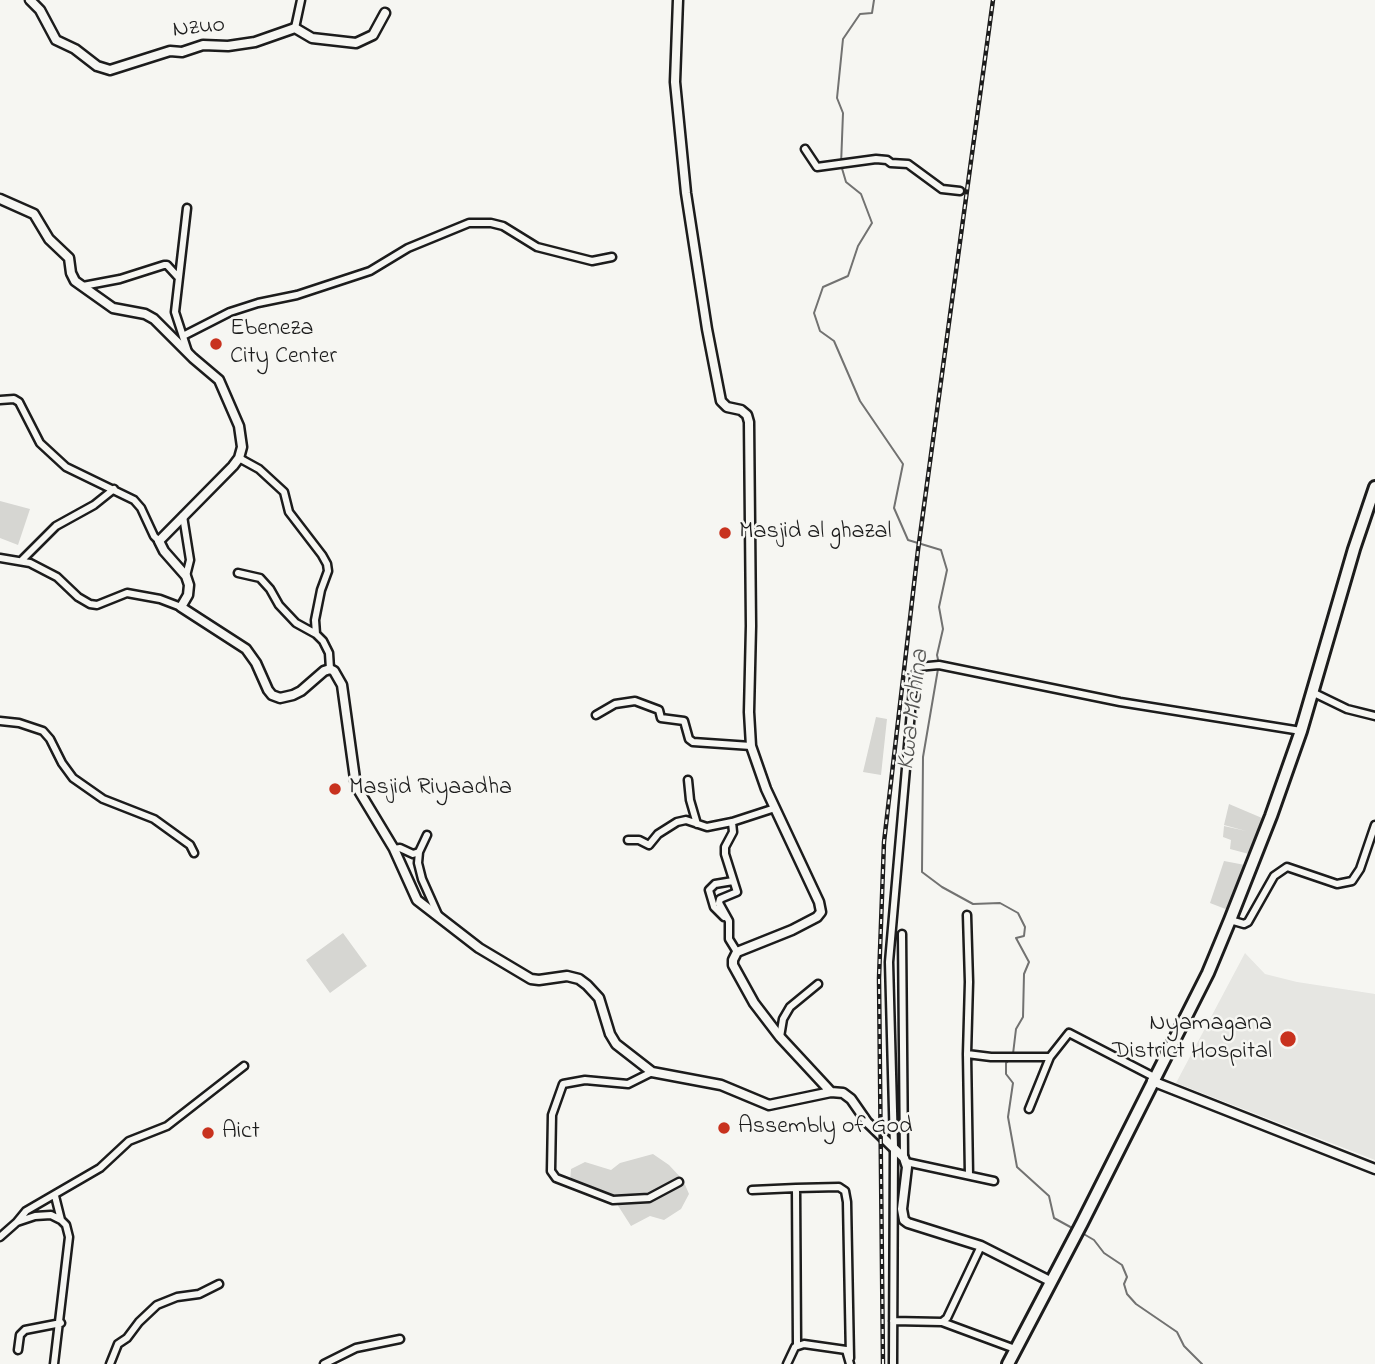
<!DOCTYPE html>
<html>
<head>
<meta charset="utf-8">
<style>
  body { margin:0 }
  canvas { display:block; background:#f6f6f2 }
</style>
</head>
<body>
<canvas width="1375" height="1364"></canvas>
<script>
const ctx = document.querySelector('canvas').getContext('2d');
ctx.lineJoin = 'round';
function paint(path, color) { ctx.fillStyle = color; ctx.fill(path, 'evenodd'); }
const shape = rows => new Path2D(rows.map(r => 'M' + r).join(''));
function strokePath(path, color, width, dash) { ctx.strokeStyle = color; ctx.lineWidth = width; ctx.lineCap = dash ? 'butt' : 'round'; ctx.setLineDash(dash || []); ctx.stroke(path); }
function write(font, color, halo, rows, align = 'center') {
  ctx.font = font + ' "Indie Flower",sans-serif'; ctx.lineWidth = 5; ctx.setLineDash([]); ctx.textBaseline = 'middle'; ctx.strokeStyle = halo; ctx.fillStyle = color; for (const [text, x, y, turn = 0] of rows) {
    ctx.save(); ctx.translate(x, y); ctx.rotate((+turn || 0) * Math.PI / 180); ctx.textAlign = isNaN(turn) ? turn : align; if (halo) ctx.strokeText(text, 0, 0); ctx.fillText(text, 0, 0); ctx.restore();
  }
}
paint(shape([
  [1245,953,1265,974,1297,982,1375,994,1375,1160,1176,1083]
]), '#e6e6e2');
paint(shape([
  [0,501,30,509,18,545,0,538],
  [876,717,887,719,881,775,863,772],
  [1229,804,1262,818,1249,854,1230,849,1231,840,1223,837,1224,826,1246,831,1224,825],
  [1224,861,1245,865,1228,910,1210,903],
  [343,933,367,966,330,993,306,960],
  [653,1154,669,1165,683,1180,689,1194,681,1209,664,1220,650,1216,631,1226,615,1201,595,1188,570,1182,571,1169,585,1162,611,1170,620,1163]
]), '#d6d6d2');
strokePath(shape([
  [874,0,872,13,860,14,843,39,837,98,843,113,841,165,846,182,861,194,872,223,858,246,848,276,823,287,814,313,820,331,834,341,860,401,903,464,894,508,908,540,941,550,947,570,939,607,943,629,937,655,939,664],
  [938,669,923,757,922,872,942,887,973,904,1000,903,1018,913,1025,927,1024,936,1016,938,1029,962,1024,974,1023,1017,1016,1029,1013,1054],
  [1010,1059,1006,1063,1006,1074,1013,1083,1008,1117,1017,1167,1049,1196,1054,1218,1074,1229],
  [1082,1233,1094,1240,1104,1253,1122,1265,1127,1277,1124,1284,1127,1294,1136,1304,1177,1332,1184,1346,1202,1364]
]), '#727271', 2);
const street = shape([
  [295,28,301,0],
  [805,149,817,167,876,159,887,160,891,163,908,164,942,189,960,191],
  [187,208,175,312,188,352],
  [83,286,120,279,164,265,167,265,178,277],
  [183,336,230,312,258,303,297,295,370,271,408,248,469,223,491,223,503,226,537,247,592,261,612,257],
  [0,400,14,399,19,402,40,443,66,467,134,500,141,508,154,536,159,541],
  [239,458,259,469,284,492,289,512,322,555,327,564,328,571,321,590,315,620,316,634],
  [183,516,190,560,186,576],
  [0,558,30,563,57,577,78,597,90,604,97,605,127,593,160,599,181,607],
  [21,561,56,526,94,505,114,489],
  [238,573,260,578,270,589,279,605,296,623,316,634,323,641,329,653,330,669],
  [1312,692,1347,709,1375,716],
  [596,715,615,704,635,701,659,710,661,718,684,721,689,739,693,742,751,746],
  [0,721,19,723,43,731,50,739,62,763,73,778,103,799,154,819,190,845,194,853],
  [688,780,690,800,697,824],
  [732,822,733,832,725,847,725,854,737,892,720,899,719,903,729,921,729,939,737,952],
  [427,835,419,852,418,863,422,879,439,917],
  [628,840,639,840,649,845,658,834,677,822,686,820,707,827,732,822,775,808],
  [394,849,400,848,413,854,419,852],
  [967,915,969,982,967,1054,969,1175],
  [724,917,714,907,709,890,715,884,733,881],
  [1230,920,1244,924,1248,922,1274,876,1287,867,1337,884,1352,881,1360,869,1375,825],
  [902,934,904,1158],
  [780,1037,783,1019,790,1007,818,984],
  [967,1054,991,1057,1050,1057],
  [652,1072,628,1084,585,1080,563,1084,552,1115,551,1171,556,1178,613,1200,649,1198,679,1182],
  [1029,1109,1050,1057,1069,1033,1154,1077],
  [906,1162,994,1181],
  [752,1190,796,1188],
  [55,1196,61,1220],
  [17,1222,26,1211,100,1168,129,1141,167,1126,244,1066],
  [0,1237,17,1222,35,1216,51,1215,61,1220,66,1225,69,1237,54,1364],
  [893,1321,942,1322,947,1318,981,1246],
  [942,1322,1015,1349],
  [797,1345,796,1188,839,1187,845,1191,847,1202,850,1358],
  [18,1350,20,1335,25,1330,61,1323],
  [110,1364,118,1344,127,1338,139,1322,157,1305,177,1297,199,1294,219,1284],
  [324,1364,356,1348,400,1339],
  [787,1364,795,1347,804,1344,846,1350,850,1364],
  [893,1364,894,1147,889,962,914,677,918,667,939,665,1120,702,1301,731]
]);
const secondary = shape([
  [30,0,40,10,56,40,75,49,97,66,110,70,170,51,182,52,203,45,228,46,255,42,295,28,312,38,356,43,373,35,385,13],
  [678,0,675,82,686,193,707,329,721,401,727,407,741,410,747,415,749,422,751,626,749,712,751,746,766,789,819,902,821,912,817,917,792,930,737,952,733,960,733,965,754,1003,780,1037,831,1092,843,1093,851,1099,867,1122,904,1158,907,1167,902,1209,904,1220,908,1223,981,1246,1050,1281],
  [0,199,34,214,49,239,69,258,71,273,75,281,113,308,145,314,154,319,193,358,219,380,239,426,242,447,239,458,233,466,159,541,164,551,186,576,189,585,188,595,181,607,246,649,256,663,268,690,272,695,280,698,293,695,301,691,324,671,330,669,334,671,342,685,356,786,394,849,417,900,479,948,531,979,539,980,567,976,579,979,587,985,599,998,610,1034,616,1044,652,1072,721,1085,769,1105,831,1092],
  [1152,1081,1375,1169]
]);
const highway = shape([
  [1008,1364,1082,1223,1208,973,1230,920,1271,816,1301,731,1354,549,1375,487]
]);
strokePath(street, '#1c1c1c', 11);
strokePath(secondary, '#1c1c1c', 13);
strokePath(highway, '#1c1c1c', 16);
strokePath(street, '#f6f6f2', 6);
strokePath(secondary, '#f6f6f2', 8);
strokePath(highway, '#f6f6f2', 10);
const rail = shape([
  [883,1364,879,978,884,842,918,550,993,0]
]);
strokePath(rail, '#1c1c1c', 4.5);
strokePath(rail, '#f6f6f2', 2, [5]);
for (const [x, y, r, color] of [
  [216,344,7,"#c8321e"],
  [725,533,7,"#c8321e"],
  [335,789,7,"#c8321e"],
  [1288,1039,9,"#c8321e"],
  [724,1128,7,"#c8321e"],
  [208,1133,7,"#c8321e"]
]) { const dot = new Path2D(); dot.arc(x, y, r, 0, 2 * Math.PI); ctx.fillStyle = color; ctx.fill(dot); strokePath(dot, '#f6f6f2', 2.5); }
write('24px', '#1c1c1c', '#f6f6f2', [
  ["Nzuo",199,29,-6]
]);
write('24px', '#1c1c1c', '#f6f6f2', [
  ["Ebeneza",230,330],
  ["City Center",230,358],
  ["Masjid al ghazal",739,533],
  ["Masjid Riyaadha",349,789],
  ["Nyamagana",1272,1025,"right"],
  ["District Hospital",1272,1053,"right"],
  ["Assembly of God",738,1128],
  ["Aict",222,1133]
], 'left');
write('italic 26px', '#565654', '#f6f6f2', [
  ["Kwa Mchina",915,710,-83]
]);
</script>
</body>
</html>
